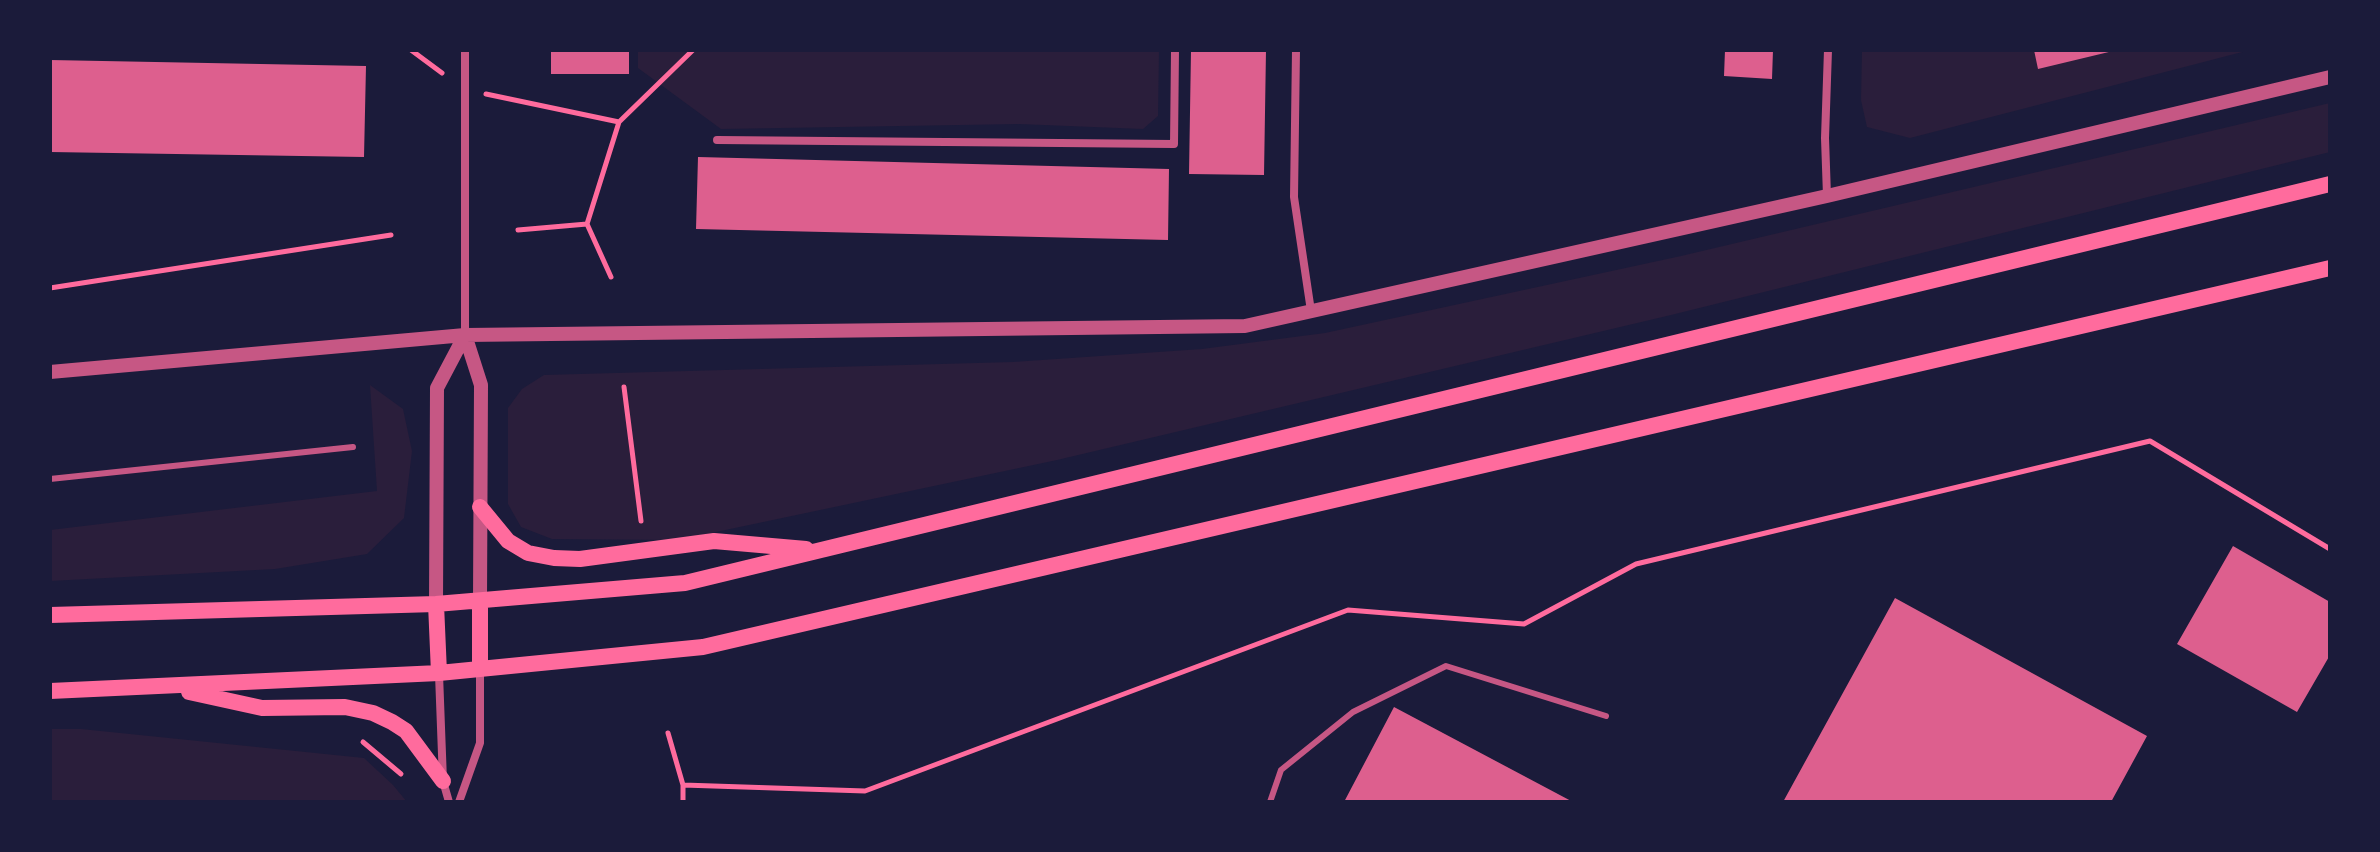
<!DOCTYPE html>
<html>
<head>
<meta charset="utf-8">
<style>
  body { margin:0 }
  #map { position:relative; width:2380px; height:852px; overflow:hidden; background:#1b1b3a; font-family:Helvetica,sans-serif }
  canvas { display:block }
  .frame { position:absolute; inset:0; border:52px solid #1b1b3a; pointer-events:none }
</style>
</head>
<body>
<div id="map">
<canvas width="2380" height="852"></canvas>
<div class="frame"></div>
</div>
<script>
const ctx = document.querySelector('canvas').getContext('2d');
ctx.lineJoin = 'round';
function paint(path, color) { ctx.fillStyle = color; ctx.fill(path, 'evenodd'); }
const shape = rows => new Path2D(rows.map(r => 'M' + r).join(''));
function strokePath(path, color, width, dash) { ctx.strokeStyle = color; ctx.lineWidth = width; ctx.lineCap = dash ? 'butt' : 'round'; ctx.setLineDash(dash || []); ctx.stroke(path); }
paint(shape([
  [638,50,1159,50,1158,116,1143,129,1019,124,721,129,638,68],
  [1862,50,2250,50,1910,138,1867,127,1861,100],
  [2330,103,2330,152,1671,315,1057,460,678,540,552,539,521,527,508,504,508,408,522,389,544,375,1013,362,1202,349,1325,333,1681,256],
  [370,385,403,409,412,451,404,518,367,554,275,569,50,581,50,530,377,491],
  [50,729,81,729,364,758,393,785,407,802,50,802]
]), '#2a1e3b');
paint(shape([
  [551,50,629,50,629,74,551,74],
  [1191,50,1266,50,1264,175,1189,174],
  [1725,50,1773,50,1772,79,1724,76],
  [2034,50,2113,50,2113,51,2038,69],
  [50,60,366,66,364,157,50,152],
  [698,157,1169,169,1168,240,696,229],
  [2233,546,2330,602,2330,655,2297,712,2177,644],
  [1895,598,2147,736,2111,802,1783,802],
  [1394,707,1573,802,1344,802]
]), '#dd5f8e');
strokePath(shape([
  [411,50,442,73],
  [486,94,619,122],
  [518,230,587,224],
  [611,277,587,224,619,122,693,50],
  [50,288,391,235],
  [624,387,641,521],
  [668,733,683,785,683,802],
  [363,742,401,774],
  [683,785,865,791,1348,610,1524,624,1636,564,2150,441,2330,549]
]), '#ff6b9d', 5);
strokePath(shape([
  [50,479,353,447],
  [1270,802,1281,770,1353,712,1446,666,1606,716]
]), '#c65784', 6);
strokePath(shape([
  [465,50,465,335],
  [1296,50,1294,197,1311,311],
  [717,140,1174,144,1175,50],
  [1827,196,1825,138,1828,50],
  [439,674,443,781,449,802],
  [459,802,480,743,480,669]
]), '#c65784', 8);
strokePath(shape([
  [465,335,481,385,480,601],
  [50,372,465,335,1245,326,1827,196,2330,77],
  [436,604,437,388,465,335]
]), '#c65784', 14);
strokePath(shape([
  [480,507,508,541,528,553,554,558,580,559,714,541,806,549],
  [480,601,480,669],
  [436,604,439,673],
  [50,615,436,604,685,583,2330,184],
  [50,691,439,673,703,647,2330,268],
  [189,692,262,708,345,707,373,713,392,722,406,731,443,781]
]), '#ff6b9d', 16);
</script>
</body>
</html>
